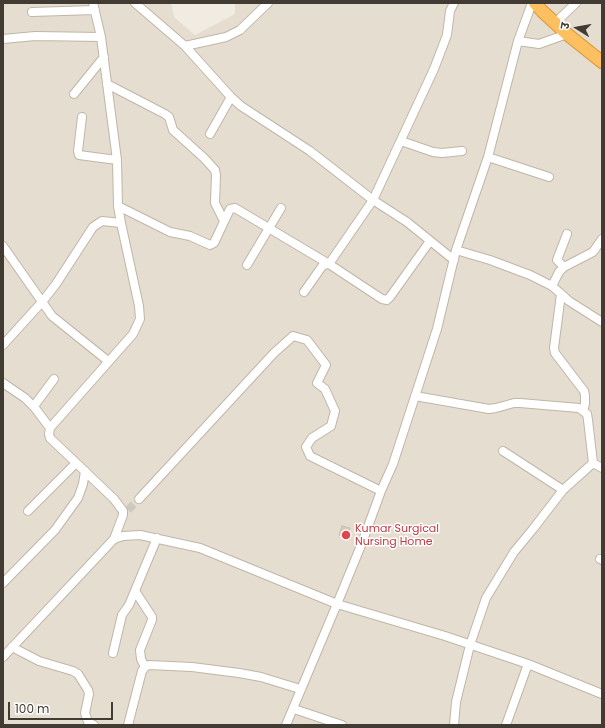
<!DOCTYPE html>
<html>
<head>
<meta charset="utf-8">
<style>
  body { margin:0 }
  #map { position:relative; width:605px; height:728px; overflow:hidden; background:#f1ece2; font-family:Poppins,"Noto Sans Devanagari",sans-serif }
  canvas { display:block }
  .frame { position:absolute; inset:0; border:4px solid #423b33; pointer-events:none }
  .north { position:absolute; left:557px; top:8px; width:40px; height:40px; -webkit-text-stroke:3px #fff; paint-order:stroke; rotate:281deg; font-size:11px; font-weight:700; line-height:16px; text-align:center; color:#423b33 }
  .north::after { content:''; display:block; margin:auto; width:14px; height:18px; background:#423b33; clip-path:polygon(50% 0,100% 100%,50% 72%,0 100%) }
  .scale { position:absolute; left:8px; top:702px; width:105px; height:18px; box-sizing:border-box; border:2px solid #423b33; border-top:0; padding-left:5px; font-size:12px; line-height:14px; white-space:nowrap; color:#423b33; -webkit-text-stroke:3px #fff; paint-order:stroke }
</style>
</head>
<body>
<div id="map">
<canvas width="605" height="728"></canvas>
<div class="frame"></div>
<div class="north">उ</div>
<div class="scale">100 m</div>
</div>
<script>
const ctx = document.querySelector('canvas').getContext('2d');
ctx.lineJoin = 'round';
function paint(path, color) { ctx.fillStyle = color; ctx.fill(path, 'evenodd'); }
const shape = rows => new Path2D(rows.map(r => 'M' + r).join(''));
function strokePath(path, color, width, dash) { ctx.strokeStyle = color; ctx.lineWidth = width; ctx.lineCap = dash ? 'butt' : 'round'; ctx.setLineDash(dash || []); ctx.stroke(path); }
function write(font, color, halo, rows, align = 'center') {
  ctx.font = font + ' Poppins,sans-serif'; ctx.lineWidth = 3; ctx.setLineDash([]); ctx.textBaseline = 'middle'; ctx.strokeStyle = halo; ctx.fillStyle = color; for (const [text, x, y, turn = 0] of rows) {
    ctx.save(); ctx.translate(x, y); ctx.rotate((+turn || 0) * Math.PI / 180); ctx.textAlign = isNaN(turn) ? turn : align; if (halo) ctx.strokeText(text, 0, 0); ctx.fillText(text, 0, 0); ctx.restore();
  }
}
paint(shape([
  [3,3,171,3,174,17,195,35,235,14,235,3,602,3,602,725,3,725]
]), '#e5ddd0');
const building = shape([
  [342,526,350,528,347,538,339,535,342,526]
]);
paint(building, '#d5c9bb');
strokePath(building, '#cdbeab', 1);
strokePath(shape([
  [128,510,139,499]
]), '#cec9bf', 8, [8, 4]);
const minor = shape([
  [93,3,101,37,117,160,118,206,121,223,139,306,140,319,133,334,50,428,49,434,50,438,114,499,123,511,123,515,114,539],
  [135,3,185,46,231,97,241,106,310,151,373,200,407,222,454,260],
  [32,12,95,10],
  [555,23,576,3],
  [3,39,35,36,101,37],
  [518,41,539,44,567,34],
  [185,46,226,37,240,30,268,3],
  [107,84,165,114,169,117,173,130,204,158,215,170,216,175,215,203,224,221],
  [74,94,104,57],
  [82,117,78,151,79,155,117,160],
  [210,134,231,97],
  [401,141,433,152,442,153,462,151],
  [488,157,549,177],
  [118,206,170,232,190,236,210,245,214,243,230,209,235,208,329,264,382,299,387,300,390,297,430,241],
  [3,246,52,316,108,361],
  [456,250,490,260,530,275,552,286,569,301,602,322],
  [247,265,281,208],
  [564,267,557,260,567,234],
  [552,286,559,272,564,267,593,252,602,239],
  [304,292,323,265,329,264,373,200,434,69,447,35,450,11,454,3],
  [561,294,554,348,555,353,584,391,585,395,585,404,583,411],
  [3,345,42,302,56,284,93,227,102,221,121,223],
  [3,383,25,398,35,408,50,428],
  [415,396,489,409,496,408,514,403,520,403,579,408,587,414,588,420,593,463,563,490,533,529,514,552,486,598,470,645,456,702,454,725],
  [34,406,54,379],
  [503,451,563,490],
  [593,463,602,468],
  [139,499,274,353,293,336,307,340,326,365,317,383,325,389,335,411,331,426,312,438,306,447,310,456,381,491],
  [28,511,76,463],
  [600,559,602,560],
  [3,583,55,530,78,498,83,484,85,471],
  [135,591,152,617,152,620,140,650,141,659,145,667],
  [12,647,39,661,73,671,78,674,88,690,89,694,85,713,88,722,94,725],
  [113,653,122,615,129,605,157,538],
  [3,657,114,539,123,536,140,535,200,548,337,604,445,636,528,664,602,694],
  [294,709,342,725],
  [128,725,142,671,145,667,149,665,192,667,239,673,261,677,300,689],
  [286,725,337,604,362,543,381,491,393,464,437,329,456,250,488,157,518,41,532,3],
  [506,725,528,664]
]);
const highway = shape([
  [535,3,542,11,567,34,602,62]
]);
strokePath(minor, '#bfb6a8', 10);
strokePath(highway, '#dc9332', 14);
strokePath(minor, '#fff', 8);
strokePath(highway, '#fdc061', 12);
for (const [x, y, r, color] of [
  [346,535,5,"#e0444e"]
]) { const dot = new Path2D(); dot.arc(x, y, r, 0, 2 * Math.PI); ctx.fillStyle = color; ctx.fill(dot); strokePath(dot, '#fff', 1.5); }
write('11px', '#be3a42', '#fff', [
  ["Kumar Surgical",355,529],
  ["Nursing Home",355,542]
], 'left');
</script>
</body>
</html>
